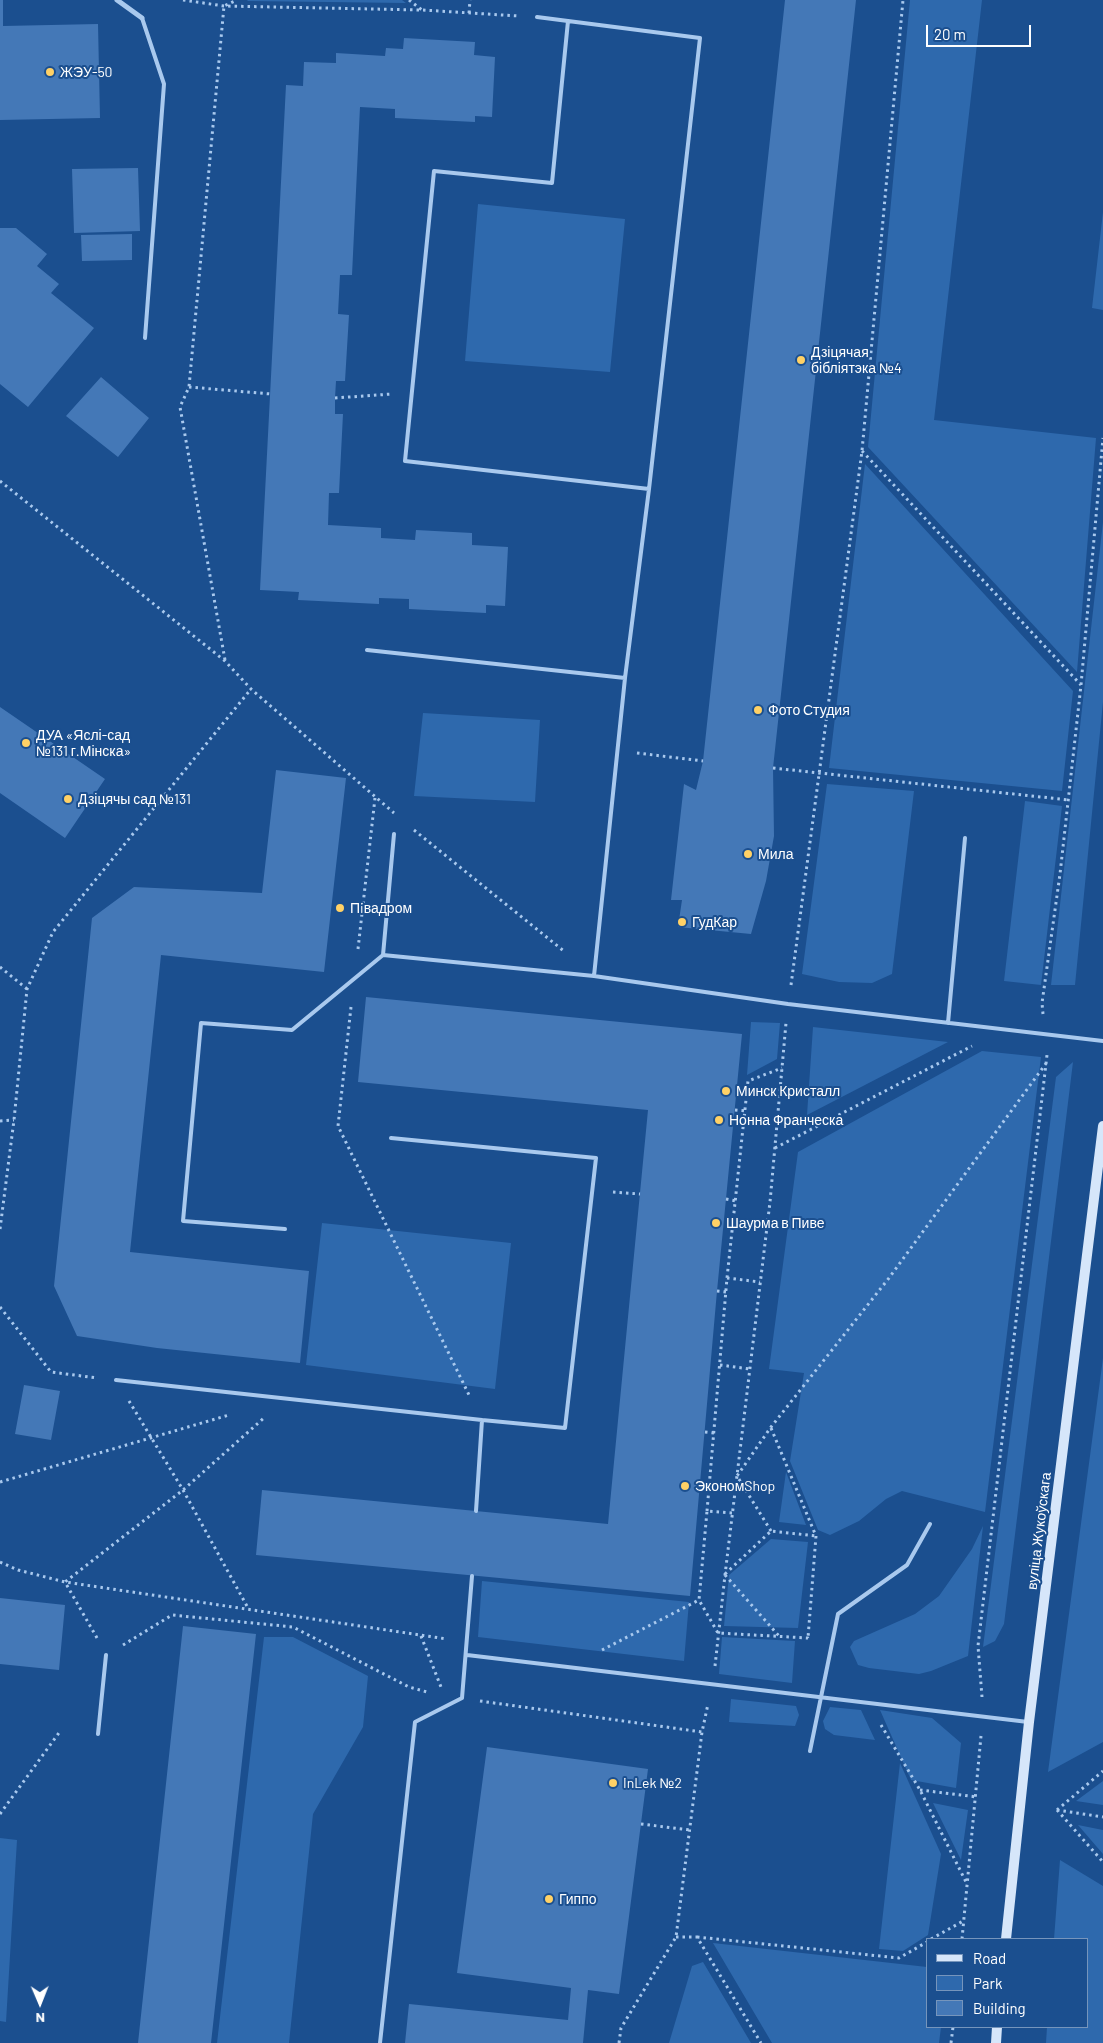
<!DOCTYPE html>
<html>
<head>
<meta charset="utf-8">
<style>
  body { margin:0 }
  #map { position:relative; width:1103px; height:2043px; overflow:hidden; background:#1b4f8f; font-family:Barlow,sans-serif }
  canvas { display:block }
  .legend { position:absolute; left:926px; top:1938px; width:162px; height:90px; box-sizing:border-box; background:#1b4f8f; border:1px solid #7695bc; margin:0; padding:6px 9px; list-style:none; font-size:15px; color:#fff }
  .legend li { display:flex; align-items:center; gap:10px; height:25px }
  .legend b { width:25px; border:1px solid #7695bc }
  .north { position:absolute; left:15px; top:1978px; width:50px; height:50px; -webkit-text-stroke:4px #1b4f8f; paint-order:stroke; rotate:179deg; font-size:14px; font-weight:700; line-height:20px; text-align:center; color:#fff }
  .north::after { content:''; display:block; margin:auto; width:18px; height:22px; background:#fff; clip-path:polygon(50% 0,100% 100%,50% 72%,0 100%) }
  .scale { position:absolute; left:926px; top:25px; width:105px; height:22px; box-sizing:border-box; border:2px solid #fff; border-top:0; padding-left:6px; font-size:15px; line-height:18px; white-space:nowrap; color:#fff; -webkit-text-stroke:4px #1b4f8f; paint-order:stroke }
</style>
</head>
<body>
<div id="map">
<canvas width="1103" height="2043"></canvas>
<ul class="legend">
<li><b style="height:6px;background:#d6e6fa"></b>Road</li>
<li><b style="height:14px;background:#2e69ad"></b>Park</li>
<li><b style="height:14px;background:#4478b7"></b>Building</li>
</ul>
<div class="north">N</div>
<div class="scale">20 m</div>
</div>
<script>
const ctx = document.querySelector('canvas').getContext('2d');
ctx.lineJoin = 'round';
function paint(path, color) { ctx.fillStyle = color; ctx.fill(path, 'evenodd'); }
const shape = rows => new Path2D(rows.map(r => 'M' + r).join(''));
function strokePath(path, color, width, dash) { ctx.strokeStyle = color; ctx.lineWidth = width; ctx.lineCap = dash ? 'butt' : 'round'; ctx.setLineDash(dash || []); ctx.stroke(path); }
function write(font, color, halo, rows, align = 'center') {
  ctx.font = font + ' Barlow,sans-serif'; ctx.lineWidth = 4; ctx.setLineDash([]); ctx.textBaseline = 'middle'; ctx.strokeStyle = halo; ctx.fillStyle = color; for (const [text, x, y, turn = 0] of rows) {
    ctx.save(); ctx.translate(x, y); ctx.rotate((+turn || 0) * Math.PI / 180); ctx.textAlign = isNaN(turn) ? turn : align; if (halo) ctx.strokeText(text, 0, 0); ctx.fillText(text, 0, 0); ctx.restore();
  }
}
paint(shape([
  [248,0,402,0,406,3,247,1],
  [910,0,982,0,934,420,1096,438,1077,672,868,447],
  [478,204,625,219,610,372,465,361],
  [1103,212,1103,310,1092,308],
  [865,464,1073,691,1062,791,829,768],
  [1103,522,1103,702,1075,985,1051,985],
  [423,713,540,720,535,802,414,796],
  [827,784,914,791,892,974,872,983,839,982,802,974],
  [1025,801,1062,806,1041,985,1004,981],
  [751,1022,780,1023,777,1059,747,1075],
  [813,1027,948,1042,807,1115],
  [982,1051,1041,1057,985,1512,902,1491,886,1499,859,1521,830,1535,818,1530,790,1461,804,1373,769,1369,798,1152],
  [1073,1062,1004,1624,995,1641,983,1647,1056,1077],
  [322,1223,511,1243,495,1389,306,1365],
  [1103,1358,1103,1742,1048,1772],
  [786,1472,806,1525,779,1522],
  [983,1526,968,1656,931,1671,919,1674,869,1668,858,1665,850,1647,854,1641,915,1614,939,1596,972,1549],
  [771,1539,808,1542,798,1628,724,1626,729,1575],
  [482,1581,689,1602,684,1661,478,1637],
  [264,1637,293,1637,368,1676,363,1727,313,1814,289,2043,217,2043],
  [722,1637,795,1641,792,1683,719,1674],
  [731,1699,796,1706,799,1715,795,1726,729,1722],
  [830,1707,861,1710,875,1740,834,1735,825,1729,823,1721],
  [880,1710,932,1718,961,1743,956,1788,911,1780],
  [900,1763,941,1854,928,1935,903,1951,879,1949],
  [1103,1781,1103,1805,1076,1801],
  [933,1803,968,1810,961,1860],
  [1078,1825,1103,1830,1103,1854],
  [0,1838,17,1840,6,2022,0,2021],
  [1060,1860,1103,1886,1103,2043,1046,2043,1047,2027,1087,2027,1087,1939,1054,1939],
  [713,1943,927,1967,927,2027,941,2027,939,2043,772,2043],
  [703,1962,751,2043,669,2043,692,1966]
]), '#2e69ad');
paint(shape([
  [0,0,3,0,3,26,98,24,100,118,0,120],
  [785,0,856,0,773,768,774,836,766,881,751,934,678,927,682,900,671,900,684,784,696,790,703,761],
  [404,38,475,42,474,55,495,57,492,117,475,116,475,122,395,118,395,109,360,107,352,275,340,275,338,314,349,315,345,381,336,381,335,398,335,414,343,414,339,493,329,493,328,525,381,528,381,538,415,540,416,530,472,533,472,545,508,547,505,606,486,605,486,613,409,609,409,599,379,598,379,604,298,600,299,592,260,590,286,85,303,86,304,62,336,63,336,53,385,56,386,48,403,49],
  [138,168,140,231,74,233,72,169],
  [0,228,16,228,47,254,37,266,59,284,51,293,94,328,28,407,0,384],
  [132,234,132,260,82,261,81,235],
  [101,377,149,418,118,457,66,416],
  [0,707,105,779,65,838,0,793],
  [276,770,346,778,324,972,161,955,130,1252,309,1271,300,1363,157,1348,77,1336,54,1286,92,918,134,887,262,893],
  [366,997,742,1034,717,1291,690,1596,256,1555,262,1490,608,1524,648,1110,358,1082],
  [24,1385,60,1391,51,1440,15,1434],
  [0,1598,65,1605,59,1670,0,1664],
  [183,1626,256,1634,211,2043,138,2043],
  [487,1747,648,1769,619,1994,588,1990,583,2043,405,2043,409,2004,568,2020,571,1988,457,1973]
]), '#4478b7');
strokePath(shape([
  [183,0,224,6,422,10,519,16],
  [409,0,422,10],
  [469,13,470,0],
  [189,387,271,394],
  [335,398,392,394],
  [862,451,1081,685],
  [0,481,225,661,251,689,394,813],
  [225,660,180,407,189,387,224,6,237,0],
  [637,753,703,761],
  [773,768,1069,800],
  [414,830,565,952],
  [358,949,375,798],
  [0,967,27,989],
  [791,985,862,451,903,0],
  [351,1007,338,1126,470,1397],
  [1043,1014,1042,1003,1060,874,1081,685,1103,438],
  [735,1110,746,1111],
  [0,1121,14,1120],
  [775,1148,972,1046],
  [613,1192,640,1194],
  [726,1199,736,1201],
  [0,1229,14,1120,27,989,53,932,251,689],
  [727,1278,760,1282],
  [717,1291,726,1292],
  [0,1307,51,1372,97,1378],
  [720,1365,750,1369],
  [129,1401,183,1490,248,1608],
  [771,1428,816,1536,808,1638],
  [705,1432,714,1433],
  [0,1482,229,1415],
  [707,1511,727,1278,748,1081,782,1068],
  [732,1513,707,1511,699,1600,718,1633,808,1638,811,1641],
  [771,1531,737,1476,771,1427,889,1278,1047,1062],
  [0,1562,18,1570,65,1582,447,1639],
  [725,1574,771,1531,816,1536],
  [725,1575,779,1636],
  [421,1636,441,1687],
  [97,1638,65,1582,183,1490,265,1417],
  [123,1645,172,1615,293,1627,409,1687,427,1692],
  [602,1650,699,1600],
  [715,1666,725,1575,770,1202,786,1023],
  [982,1697,978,1646,1047,1055],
  [480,1701,702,1732],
  [881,1725,920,1790,967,1884],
  [920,1790,977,1797],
  [1057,1810,1103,1862],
  [1057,1810,1103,1771],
  [1057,1810,1103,1817],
  [0,1814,61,1730],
  [641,1824,690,1830],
  [676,1937,697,1937,761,2043],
  [697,1937,899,1958,927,1942],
  [931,1939,965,1920],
  [962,1939,981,1736],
  [619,2043,621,2028,676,1937,702,1732,708,1704],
  [951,2043,953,2027]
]), '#a9c9ee', 3, [2.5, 4]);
strokePath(shape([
  [537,17,700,38,649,489,625,678,594,976],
  [142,18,164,84,145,338],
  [568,21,552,183,434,171,405,461,649,489],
  [367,650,625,678],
  [394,834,383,955,594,976,788,1004,1103,1041],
  [948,1023,965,838],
  [391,1138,596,1158,565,1428,482,1420,476,1511],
  [285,1229,183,1221,201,1023,292,1030,383,955],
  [116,1380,482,1420],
  [467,1655,1028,1722],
  [98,1734,106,1655],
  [810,1751,838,1614,907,1565,930,1524],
  [380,2043,415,1722,462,1698,472,1576]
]), '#a9c9ee', 4);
strokePath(shape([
  [117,0,142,18]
]), '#a9c9ee', 5);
strokePath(shape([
  [1006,1939,1029,1722,1103,1126],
  [996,2043,997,2027]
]), '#d6e6fa', 10);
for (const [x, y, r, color] of [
  [50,72,5,"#ffd166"],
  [801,360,5,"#ffd166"],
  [758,710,5,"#ffd166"],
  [26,743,5,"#ffd166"],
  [68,799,5,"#ffd166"],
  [748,854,5,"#ffd166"],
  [340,908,5,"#ffd166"],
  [682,922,5,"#ffd166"],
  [726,1091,5,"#ffd166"],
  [719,1120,5,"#ffd166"],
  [716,1223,5,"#ffd166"],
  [685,1486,5,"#ffd166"],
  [613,1783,5,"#ffd166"],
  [549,1899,5,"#ffd166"]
]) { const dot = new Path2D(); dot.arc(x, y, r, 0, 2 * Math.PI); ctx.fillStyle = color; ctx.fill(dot); strokePath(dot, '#1b4f8f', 2); }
write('14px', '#fff', '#1b4f8f', [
  ["ЖЭУ-50",60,72],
  ["Дзіцячая",811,352],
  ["бібліятэка №4",811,368],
  ["Фото Студия",768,710],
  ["ДУА «Яслі-сад",36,735],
  ["№131 г.Мінска»",36,751],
  ["Дзіцячы сад №131",78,799],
  ["Мила",758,854],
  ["Пiвадром",350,908],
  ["ГудКар",692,922],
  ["Минск Кристалл",736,1091],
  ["Нонна Франческа",729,1120],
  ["Шаурма в Пиве",726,1223],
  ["ЭкономShop",695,1486],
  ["InLek №2",623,1783],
  ["Гиппо",559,1899]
], 'left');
write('14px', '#fff', '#1b4f8f', [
  ["вуліца Жукоўскага",1039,1531,-83]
]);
</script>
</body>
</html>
